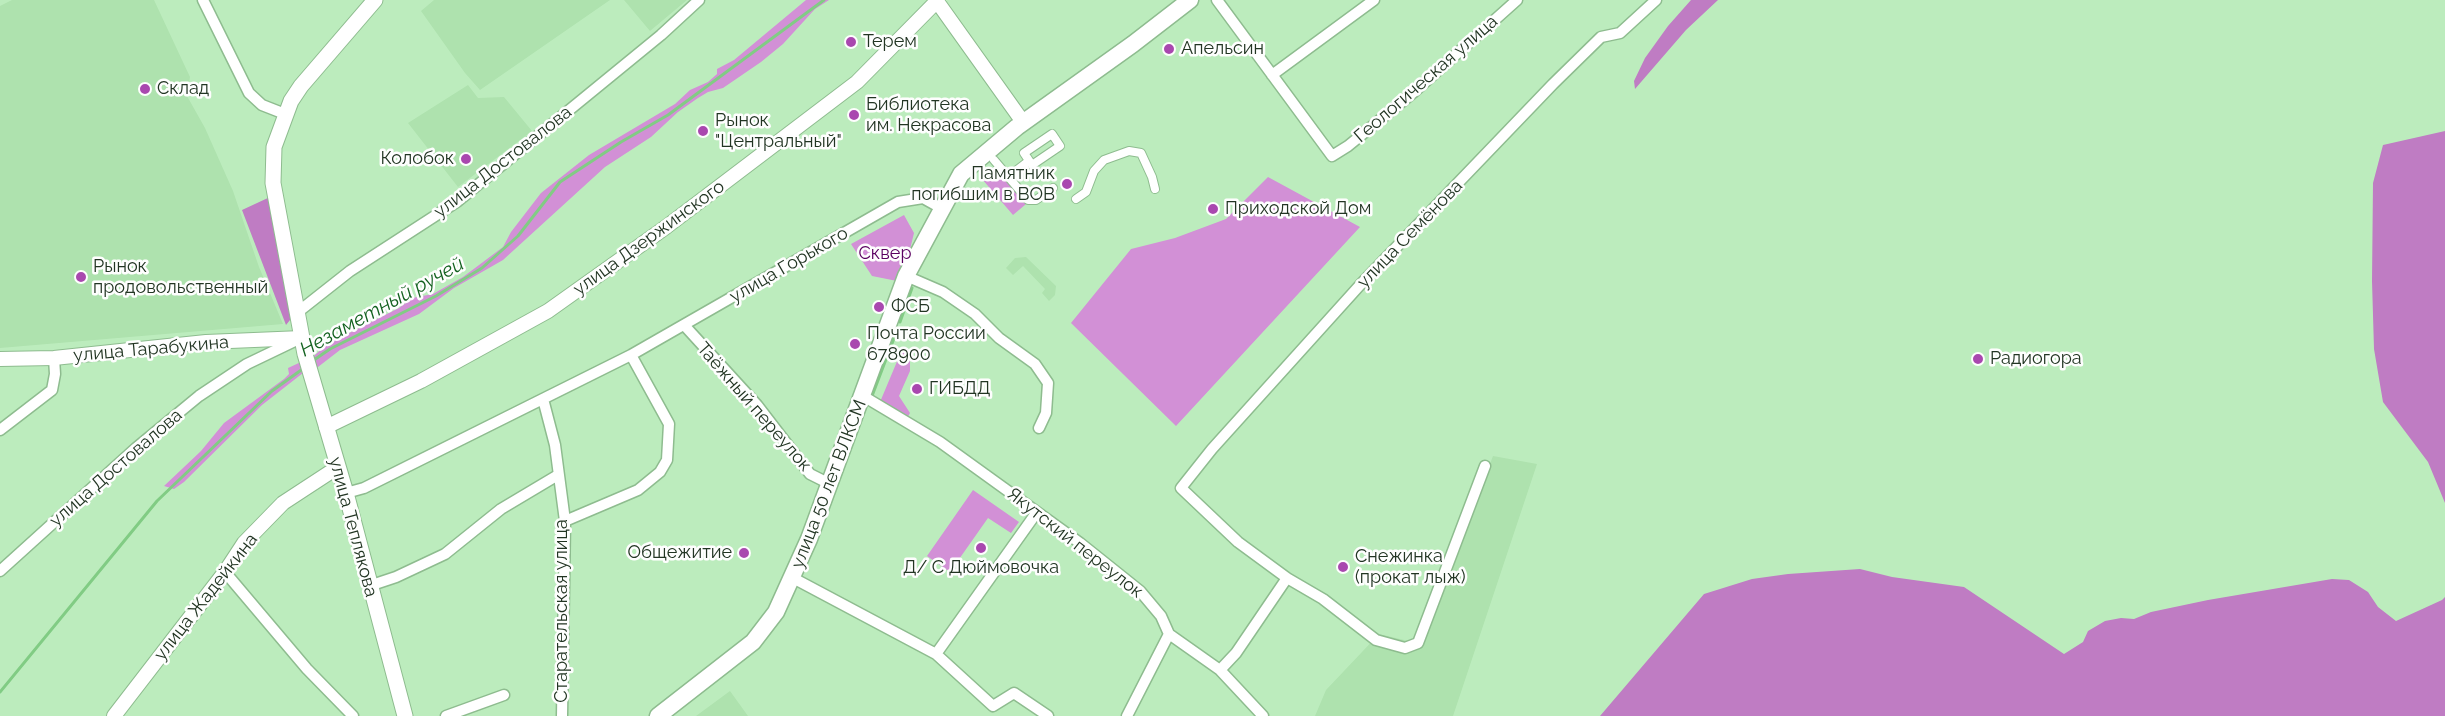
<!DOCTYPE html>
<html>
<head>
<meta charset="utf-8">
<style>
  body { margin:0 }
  canvas { display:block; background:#bcecbd }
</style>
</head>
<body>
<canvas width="2445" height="716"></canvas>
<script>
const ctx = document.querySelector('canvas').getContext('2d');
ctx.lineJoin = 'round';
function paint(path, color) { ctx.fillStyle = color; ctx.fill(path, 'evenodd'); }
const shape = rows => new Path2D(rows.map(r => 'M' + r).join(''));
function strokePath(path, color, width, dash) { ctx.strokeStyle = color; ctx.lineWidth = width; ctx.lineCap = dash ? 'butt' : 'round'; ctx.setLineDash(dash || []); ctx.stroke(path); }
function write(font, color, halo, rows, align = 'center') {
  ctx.font = font + ' Raleway,sans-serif'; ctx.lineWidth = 5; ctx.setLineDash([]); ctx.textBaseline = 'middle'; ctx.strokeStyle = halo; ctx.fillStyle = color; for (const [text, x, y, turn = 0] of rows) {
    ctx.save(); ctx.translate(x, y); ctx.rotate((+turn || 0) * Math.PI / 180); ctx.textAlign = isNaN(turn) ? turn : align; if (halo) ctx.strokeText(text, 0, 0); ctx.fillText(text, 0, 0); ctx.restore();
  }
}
paint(shape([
  [12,0,154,0,190,77,187,96,205,128,233,191,259,267,283,324,0,348,0,6],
  [434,0,610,0,480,90,465,73,421,11],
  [624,0,687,0,650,31],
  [468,85,478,98,504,97,532,131,458,187,408,123],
  [1026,257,1056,286,1055,295,1049,301,1042,293,1045,289,1023,266,1013,275,1006,268,1015,258],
  [1493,456,1537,464,1453,716,1315,716,1326,690,1379,634,1421,644],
  [730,691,748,716,696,716]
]), '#aee2ae');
paint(shape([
  [806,0,829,0,815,9,783,44,761,62,723,88,708,92,698,98,678,112,651,137,605,167,503,260,454,288,419,314,340,350,318,367,303,373,262,405,184,482,174,489,164,486,201,451,224,423,284,379,289,374,288,368,314,356,327,344,399,308,412,298,433,294,463,277,503,247,511,232,541,193,589,155,675,104,690,90,708,82,717,74,717,69,734,60],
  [1001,163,1032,199,1013,215,982,179],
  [1268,177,1360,227,1176,426,1071,323,1131,249,1175,238,1226,219],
  [904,215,914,233,902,282,872,276,851,244],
  [905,348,910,354,910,371,899,396,910,413,906,420,880,402,901,352],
  [973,490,1019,522,1011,533,988,518,950,572,927,556]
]), '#d290d6');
paint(shape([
  [1691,0,1718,0,1686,30,1635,89,1634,81,1645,58,1668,26],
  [2445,131,2445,503,2428,462,2383,402,2374,349,2372,281,2373,183,2383,145],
  [270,197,294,315,286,325,242,210],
  [1860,569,1892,577,1964,587,2064,654,2083,642,2088,631,2105,621,2121,618,2134,619,2151,612,2208,600,2332,579,2349,580,2368,592,2378,607,2396,621,2442,600,2445,597,2445,716,1600,716,1704,594,1752,579,1788,574]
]), '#bf7cc3');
strokePath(shape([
  [900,322,912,288],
  [311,362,330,349,436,296,482,268,518,236,560,182,621,142,668,115,824,0],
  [872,396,896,333],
  [0,692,157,501,272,391,304,368]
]), '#81cc84', 3);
const pedestrian = shape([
  [1052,134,1060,146,1032,165,1024,153,1052,134],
  [994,160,1028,200,1036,200,1053,188],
  [1008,177,1029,161],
  [1076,199,1086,192,1094,171,1104,160,1129,151,1141,153,1152,177,1155,189]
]);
const minor = shape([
  [203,0,249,93,262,105,285,114],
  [1217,0,1332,156,1348,146,1414,92,1517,0],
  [1272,75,1374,0],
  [906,276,943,292,975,314,999,338,1035,364,1048,383,1046,413,1039,428],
  [298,312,350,271,458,201,661,35,699,0],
  [684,325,757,405,810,474,830,484],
  [863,396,940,442,1080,543,1140,591,1161,616,1169,634,1220,670,1263,716],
  [543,399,555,445,565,521,562,716],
  [0,430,52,390,55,374,54,358],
  [1485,466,1418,643,1405,648,1376,640,1323,599,1287,578,1238,542,1181,488,1212,449,1360,285,1553,84,1601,37,1620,33,1656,0],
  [346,493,364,488,631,355,898,202,923,198,941,208],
  [565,521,638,490,660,472,667,460,669,424,631,355],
  [0,571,136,448,199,396,247,364,299,339],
  [225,572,307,669,353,716],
  [793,578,936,654,993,706,1014,693,1048,716],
  [369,586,396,577,445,554,501,509,558,475],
  [936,654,1037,512],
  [1220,670,1236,653,1287,578],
  [446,716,504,695],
  [1127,716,1169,634]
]);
const tertiary = shape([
  [936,0,1023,122],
  [0,359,54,358,206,342,302,338],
  [326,427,421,381,548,311,666,227,857,82,938,0],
  [114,716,225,572,244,543,283,503,338,467]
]);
const secondary = shape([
  [375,0,301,86,291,101,274,147,273,183,305,354,346,493,405,716]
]);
const primary = shape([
  [658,716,753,642,776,612,809,539,906,276,961,174,1017,127,1133,44,1190,0]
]);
strokePath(pedestrian, '#8ebc8f', 10);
strokePath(minor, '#8ebc8f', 13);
strokePath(tertiary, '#8ebc8f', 16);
strokePath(secondary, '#8ebc8f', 17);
strokePath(primary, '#8ebc8f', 19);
strokePath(pedestrian, '#fff', 8);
strokePath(minor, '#fff', 10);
strokePath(tertiary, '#fff', 14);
strokePath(secondary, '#fff', 15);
strokePath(primary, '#fff', 16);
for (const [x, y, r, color] of [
  [851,42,6,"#a948af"],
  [1169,49,6,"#a948af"],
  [145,89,6,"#a948af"],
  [854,115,6,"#a948af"],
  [703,131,6,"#a948af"],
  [466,159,6,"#a948af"],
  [1067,184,6,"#a948af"],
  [1213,209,6,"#a948af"],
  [81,277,6,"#a948af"],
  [879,307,6,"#a948af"],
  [855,344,6,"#a948af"],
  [1978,359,6,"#a948af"],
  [917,389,6,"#a948af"],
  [981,548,6,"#a948af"],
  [744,553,6,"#a948af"],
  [1343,567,6,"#a948af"]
]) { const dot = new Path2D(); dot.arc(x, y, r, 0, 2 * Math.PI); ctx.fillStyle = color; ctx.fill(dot); strokePath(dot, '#fefefe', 2); }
write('18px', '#223523', '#fefefe', [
  ["Терем",863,42],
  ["Апельсин",1181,49],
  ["Склад",157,89],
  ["Библиотека",866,105],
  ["им. Некрасова",866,126],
  ["Рынок",715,121],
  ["\"Центральный\"",715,142],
  ["Колобок",454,159,"right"],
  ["Памятник",1055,174,"right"],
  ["погибшим в ВОВ",1055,195,"right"],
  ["Приходской Дом",1225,209],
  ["Рынок",93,267],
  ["продовольственный",93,288],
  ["ФСБ",891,307],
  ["Почта России",867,334],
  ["678900",867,355],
  ["Радиогора",1990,359],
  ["ГИБДД",929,389],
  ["Общежитие",732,553,"right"],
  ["Снежинка",1355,557],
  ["(прокат лыж)",1355,578],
  ["Д/ С Дюймовочка",981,568,"center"]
], 'left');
write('18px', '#223523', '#fefefe', [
  ["Геологическая улица",1426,79,-41],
  ["улица Достовалова",503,162,-38],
  ["улица Семёнова",1410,234,-46],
  ["улица Дзержинского",649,238,-36],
  ["улица Горького",789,265,-30],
  ["улица Тарабукина",151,349,-5],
  ["Таёжный переулок",754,407,49],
  ["улица Достовалова",116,468,-41],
  ["улица 50 лет ВЛКСМ",829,484,-69],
  ["улица Теплякова",353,527,75],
  ["Якутский переулок",1075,543,38],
  ["улица Жадейкина",206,597,-52],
  ["Старательская улица",562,611,-90]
]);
write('18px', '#5a0060', '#fefefe', [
  ["Сквер",885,254]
]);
write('italic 20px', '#12611e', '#fefefe', [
  ["Незаметный ручей",382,307,-29]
]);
</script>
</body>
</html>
